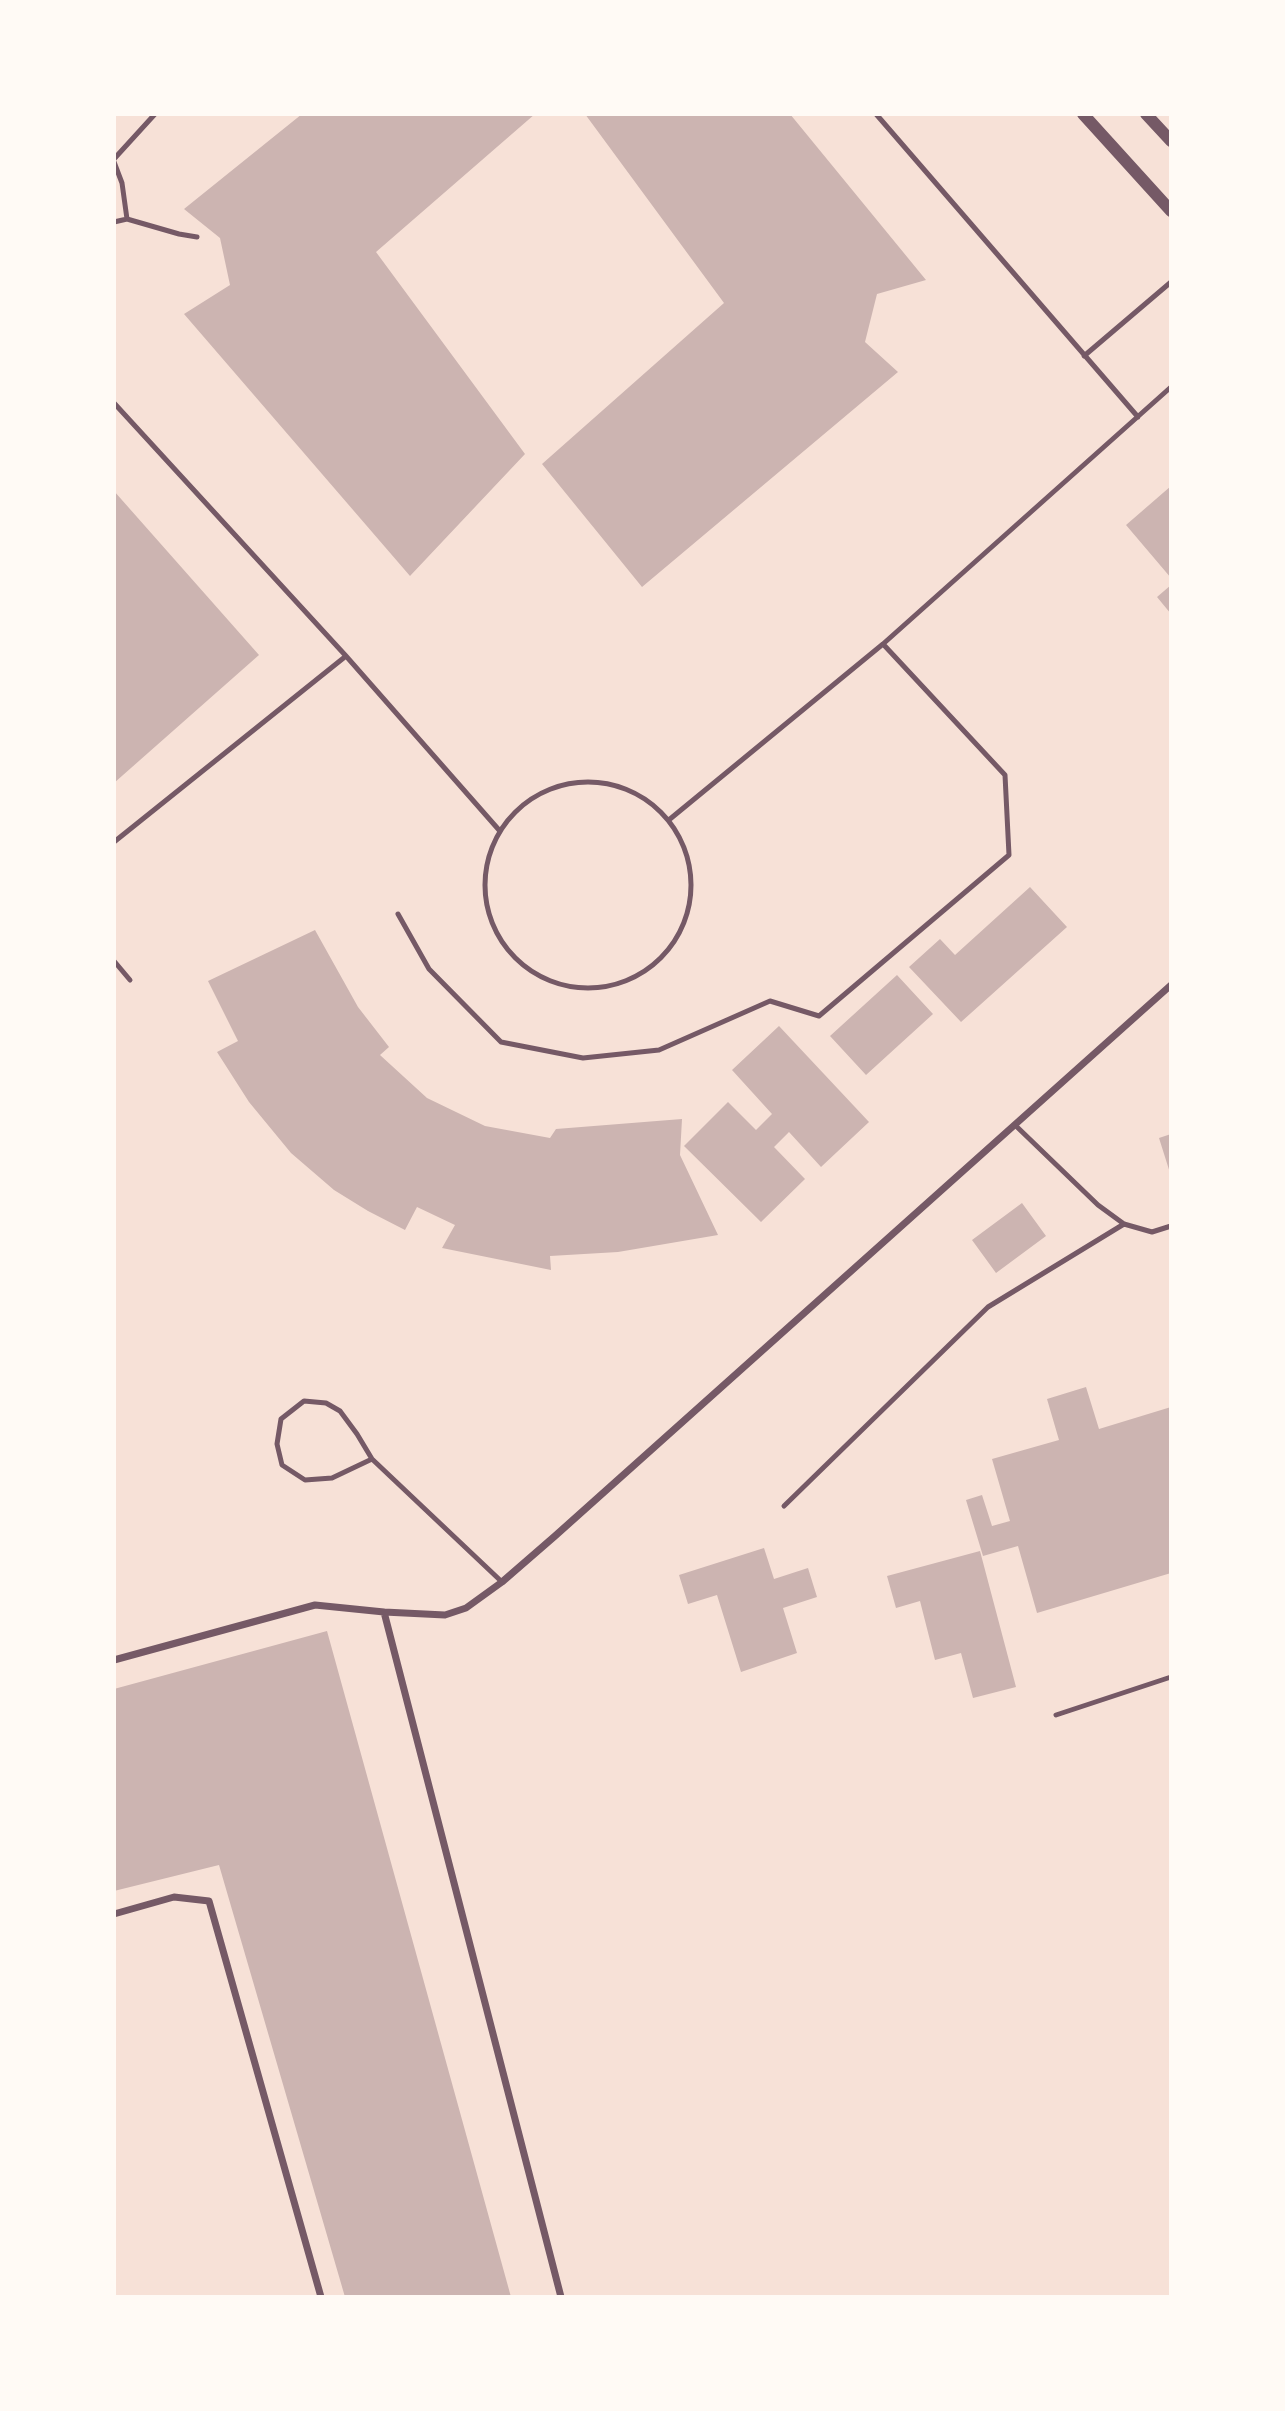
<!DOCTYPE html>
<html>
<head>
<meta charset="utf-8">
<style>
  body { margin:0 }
  #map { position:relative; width:1285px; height:2411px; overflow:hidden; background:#f7e1d7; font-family:Mulish,sans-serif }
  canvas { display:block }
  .frame { position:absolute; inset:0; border:116px solid #fffaf5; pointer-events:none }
</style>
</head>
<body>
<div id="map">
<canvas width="1285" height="2411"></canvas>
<div class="frame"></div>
</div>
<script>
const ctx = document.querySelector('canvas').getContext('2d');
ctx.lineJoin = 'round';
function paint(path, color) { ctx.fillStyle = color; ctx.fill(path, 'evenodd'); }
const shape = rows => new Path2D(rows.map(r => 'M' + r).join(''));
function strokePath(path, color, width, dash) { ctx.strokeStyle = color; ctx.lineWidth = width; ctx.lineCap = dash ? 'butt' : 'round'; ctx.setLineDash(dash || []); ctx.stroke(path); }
paint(shape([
  [302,114,535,114,376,252,525,454,410,576,184,314,230,285,220,238,184,209],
  [585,114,790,114,926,280,877,294,865,342,898,372,642,587,542,464,724,303],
  [1171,486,1171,578,1126,525],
  [114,491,259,655,114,783],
  [1171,585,1171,614,1157,597],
  [1030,887,1067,927,961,1022,909,967,940,939,955,955],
  [315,930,358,1007,389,1047,380,1055,427,1098,485,1126,550,1138,556,1129,682,1119,680,1155,718,1235,618,1252,550,1256,551,1270,442,1248,455,1225,417,1207,405,1230,368,1211,334,1190,291,1153,249,1102,217,1052,238,1041,208,981],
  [897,975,933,1014,866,1075,830,1036],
  [779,1026,869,1122,821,1167,789,1132,774,1147,805,1179,761,1222,684,1146,728,1102,756,1130,772,1114,732,1070],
  [1171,1134,1171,1176,1159,1138],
  [1022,1203,1046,1236,996,1273,972,1240],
  [1086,1387,1099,1429,1171,1407,1171,1573,1037,1613,1018,1546,983,1556,966,1500,982,1495,992,1526,1010,1521,992,1459,1059,1440,1047,1399],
  [764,1548,774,1579,808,1568,817,1597,783,1608,797,1653,741,1672,717,1595,688,1604,679,1575],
  [980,1551,1016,1687,973,1698,961,1653,935,1660,920,1601,896,1608,887,1576],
  [327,1631,511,2297,345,2297,219,1865,114,1891,114,1689]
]), '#ccb4b1');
strokePath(shape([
  [876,114,1138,417],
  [114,159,155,114],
  [114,162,122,183,127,219,179,234,197,237],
  [114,222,127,219],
  [1084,356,1171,282],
  [114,403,346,656,499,830],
  '485 885a103 103 0 1 1 206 0a103 103 0 1 1-206 0Z',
  [670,819,883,644,1171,387],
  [114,842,346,656],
  [398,914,429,969,501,1042,583,1058,659,1050,770,1001,819,1016,1009,855,1005,775,883,644],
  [114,961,130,980],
  [1015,1125,1098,1205,1124,1224,1152,1232,1171,1226],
  [372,1459,332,1478,305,1480,282,1465,277,1444,281,1419,304,1401,326,1403,340,1411,357,1434,372,1459,502,1582],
  [784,1506,988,1307,1124,1224],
  [1056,1715,1171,1677]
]), '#755966', 5);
strokePath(shape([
  [384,1612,561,2297],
  [114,1660,315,1605,384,1612,445,1615,466,1608,502,1582,555,1536,1171,985],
  [114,1914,174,1897,209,1901,321,2297]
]), '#755966', 7);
strokePath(shape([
  [1083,114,1171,211],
  [1146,114,1171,141]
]), '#755966', 12);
</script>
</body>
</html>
